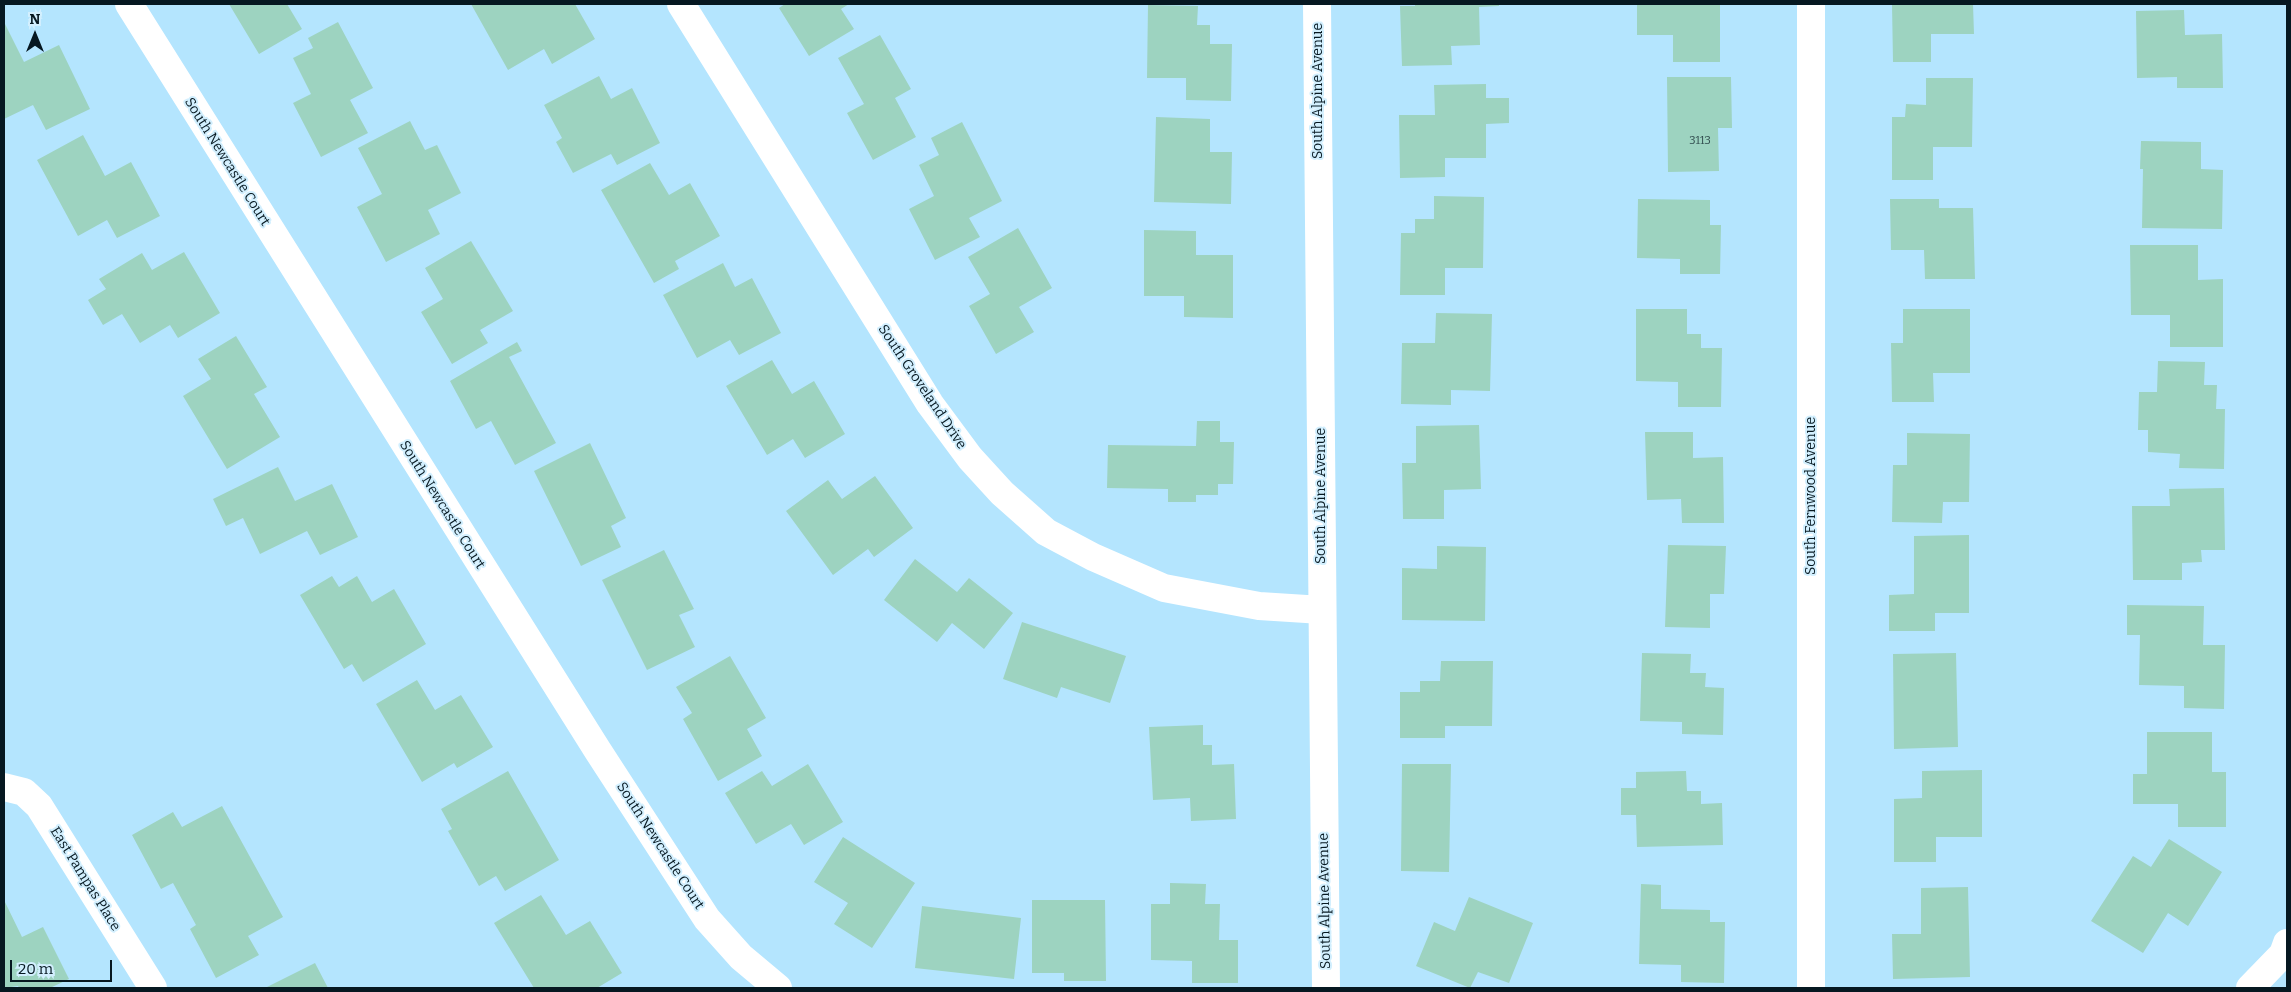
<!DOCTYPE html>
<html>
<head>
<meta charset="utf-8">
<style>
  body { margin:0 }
  #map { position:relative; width:2291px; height:992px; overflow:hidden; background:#b4e5fe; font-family:Bitter,serif }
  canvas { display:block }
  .frame { position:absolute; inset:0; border:5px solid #061821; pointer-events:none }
  .north { position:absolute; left:10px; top:10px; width:50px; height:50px; -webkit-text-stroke:4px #d2effe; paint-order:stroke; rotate:0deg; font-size:14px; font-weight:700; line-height:20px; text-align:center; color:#061821 }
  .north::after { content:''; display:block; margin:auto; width:18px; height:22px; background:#061821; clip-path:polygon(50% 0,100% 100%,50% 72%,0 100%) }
  .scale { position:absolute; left:10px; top:960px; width:102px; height:22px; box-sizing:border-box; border:2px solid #061821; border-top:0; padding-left:6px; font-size:15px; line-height:18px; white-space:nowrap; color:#061821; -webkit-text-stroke:4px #d2effe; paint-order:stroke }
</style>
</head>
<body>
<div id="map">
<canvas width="2291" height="992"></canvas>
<div class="frame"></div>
<div class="north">N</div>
<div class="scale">20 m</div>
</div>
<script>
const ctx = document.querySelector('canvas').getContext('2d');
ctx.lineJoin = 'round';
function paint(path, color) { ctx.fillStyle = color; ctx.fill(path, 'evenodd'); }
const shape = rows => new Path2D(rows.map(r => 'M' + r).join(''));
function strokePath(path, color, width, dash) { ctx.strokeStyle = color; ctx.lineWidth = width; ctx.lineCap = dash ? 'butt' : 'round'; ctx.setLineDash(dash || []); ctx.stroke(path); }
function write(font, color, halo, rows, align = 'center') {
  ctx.font = font + ' Bitter,serif'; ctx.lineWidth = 4; ctx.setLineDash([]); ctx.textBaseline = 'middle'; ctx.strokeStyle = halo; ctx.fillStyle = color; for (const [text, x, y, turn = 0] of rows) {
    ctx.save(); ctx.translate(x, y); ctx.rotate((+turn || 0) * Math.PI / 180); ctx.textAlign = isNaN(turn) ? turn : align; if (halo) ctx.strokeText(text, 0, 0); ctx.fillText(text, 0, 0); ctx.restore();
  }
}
paint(shape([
  [229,4,287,4,302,29,259,54],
  [471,4,575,4,595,39,552,64,544,49,508,70],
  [785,4,849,4,841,9,854,29,809,56,779,8],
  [1415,4,1499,4,1499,6,1479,7,1480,45,1451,46,1452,65,1402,66,1400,6,1415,6],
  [1637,4,1720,4,1720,62,1673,62,1673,35,1637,35],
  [1892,4,1973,4,1974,34,1931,34,1931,62,1893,62],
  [1148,5,1198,6,1197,25,1210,25,1210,44,1232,44,1231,101,1186,100,1186,78,1147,78],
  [2184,10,2185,35,2222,34,2223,88,2177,88,2177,77,2137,78,2136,11],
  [4,22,24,62,59,45,90,109,46,130,33,105,4,119],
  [338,22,373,88,350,100,368,133,321,157,293,103,311,94,293,58,313,48,308,38],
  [880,35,911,89,895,98,916,137,873,160,847,113,864,104,838,58],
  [599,76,611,99,632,88,660,143,617,165,611,154,573,173,556,142,562,138,544,105],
  [1667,77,1731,77,1732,128,1718,128,1719,171,1668,172],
  [1926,78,1973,78,1972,147,1933,147,1933,180,1892,180,1892,117,1905,117,1906,104,1926,105],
  [1486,84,1486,98,1509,98,1509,123,1486,124,1486,158,1445,158,1445,177,1400,178,1399,115,1435,115,1434,85],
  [1156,117,1210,119,1210,152,1232,152,1231,204,1154,202],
  [410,121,425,150,437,145,461,193,428,210,440,234,386,262,357,207,382,194,358,148],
  [962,122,1002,201,969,218,980,237,935,260,909,209,934,196,919,165,939,155,931,138],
  [83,135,105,176,131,162,160,216,117,238,107,220,78,236,37,160],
  [2141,141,2201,142,2201,169,2223,170,2222,229,2142,228,2143,169,2140,169],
  [650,163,669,195,690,183,720,236,675,261,679,269,654,283,601,190],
  [1434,196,1484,197,1483,268,1445,268,1445,295,1400,295,1401,233,1415,233,1415,219,1434,219],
  [1638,199,1710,200,1710,225,1721,225,1720,274,1680,274,1680,259,1637,258],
  [1890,199,1939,199,1939,208,1973,208,1975,279,1925,279,1924,250,1891,250],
  [1018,228,1052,288,1019,307,1034,332,996,354,969,306,990,294,968,257],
  [1144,230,1196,231,1196,255,1233,255,1233,318,1184,317,1184,296,1144,296],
  [471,241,513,311,480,330,488,343,452,364,421,312,443,299,425,268],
  [2130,245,2198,245,2198,280,2223,279,2223,347,2170,347,2170,315,2131,315],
  [184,252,220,313,178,338,170,325,140,343,122,314,103,325,88,300,106,289,99,279,142,253,152,270],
  [723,263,735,287,752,278,781,333,739,355,730,340,697,358,663,295],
  [1636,309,1687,309,1687,334,1701,334,1701,348,1722,348,1721,407,1678,407,1678,382,1636,381],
  [1903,309,1970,309,1970,373,1933,373,1934,402,1892,402,1891,343,1903,343],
  [1436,313,1492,314,1490,391,1451,390,1451,405,1401,404,1402,343,1435,343],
  [236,336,267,387,254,394,280,437,227,469,183,396,211,379,198,359],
  [517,342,522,351,509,357,556,443,515,465,491,421,476,429,450,381],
  [772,360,792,394,814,381,845,434,805,458,793,439,767,455,726,386],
  [2158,361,2205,362,2204,385,2217,385,2216,409,2225,409,2224,469,2179,468,2180,454,2148,452,2148,430,2138,430,2139,392,2157,392],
  [1197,421,1220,421,1220,442,1234,442,1233,484,1218,484,1218,495,1196,495,1196,502,1168,502,1168,489,1107,488,1108,445,1196,446],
  [1479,425,1481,489,1444,490,1444,519,1403,519,1402,463,1416,463,1416,426],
  [1645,432,1693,432,1693,458,1723,457,1724,523,1682,523,1681,499,1647,500],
  [1907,433,1970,434,1969,502,1943,502,1942,523,1892,522,1893,465,1907,465],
  [590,443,626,518,611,526,621,547,581,566,534,471],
  [278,467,295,501,332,484,358,537,320,555,307,531,260,554,243,518,226,526,213,499],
  [875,476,913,528,874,557,868,549,833,575,786,511,828,480,842,499],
  [2224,488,2225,550,2201,550,2202,562,2182,563,2182,580,2133,580,2132,506,2170,506,2169,489],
  [1969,535,1969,613,1935,613,1935,631,1889,631,1889,595,1914,594,1914,536],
  [1668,545,1726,546,1724,594,1710,594,1710,628,1665,627],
  [1437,546,1486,547,1485,621,1402,620,1402,568,1437,569],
  [664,550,694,609,679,615,695,647,647,670,602,580],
  [915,559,957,592,969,578,1013,613,984,649,952,623,937,642,884,600],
  [332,576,339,587,357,576,372,602,394,589,426,644,363,682,352,664,344,669,300,595],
  [2127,605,2204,606,2203,645,2225,645,2224,709,2184,708,2184,686,2139,685,2140,635,2127,635],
  [1022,622,1126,656,1110,703,1061,687,1057,698,1003,679],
  [1642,653,1691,654,1690,673,1706,673,1705,687,1724,688,1723,735,1682,734,1682,722,1640,721],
  [1956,653,1958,747,1894,749,1893,654],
  [730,656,766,718,747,729,762,756,718,781,683,719,692,713,676,687],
  [1441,661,1493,661,1492,726,1445,726,1445,738,1400,738,1400,692,1420,692,1420,681,1440,681],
  [417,680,435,710,461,695,493,747,457,768,454,763,422,782,376,704],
  [1203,725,1203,745,1212,745,1212,765,1234,764,1236,819,1191,821,1190,798,1153,800,1149,727],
  [2147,732,2212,732,2212,772,2226,772,2226,827,2178,827,2178,804,2133,804,2133,774,2147,774],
  [808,764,843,822,804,845,791,824,756,844,725,793,762,771,772,786],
  [1402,764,1451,764,1449,872,1401,871],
  [1982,770,1982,837,1936,837,1936,862,1894,862,1894,799,1922,798,1922,771],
  [508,771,559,860,505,891,496,876,479,886,448,831,452,829,441,809],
  [1686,771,1687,791,1701,791,1701,804,1722,803,1723,845,1637,847,1636,815,1621,815,1621,788,1636,788,1636,772],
  [222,806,283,917,248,936,259,955,216,978,190,929,196,925,173,883,161,889,132,835,173,812,182,827],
  [843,837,915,883,872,948,834,924,848,903,814,882],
  [2169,839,2222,872,2188,926,2168,913,2143,953,2091,921,2133,856,2151,867],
  [1170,883,1206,884,1205,904,1220,904,1219,940,1238,940,1238,983,1192,983,1192,961,1151,960,1151,904,1170,904],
  [1641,884,1661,885,1661,909,1710,910,1710,922,1725,922,1724,983,1681,982,1681,965,1639,964],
  [1968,887,1970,977,1893,979,1892,934,1921,934,1921,888],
  [541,895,566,935,590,921,622,973,597,988,534,988,494,923],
  [1469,897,1533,923,1509,983,1478,972,1470,988,1416,966,1434,922,1455,931],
  [4,900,22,937,43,927,69,979,50,988,19,988,18,986,4,988],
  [1032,900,1105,900,1106,981,1064,981,1064,973,1032,973],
  [922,906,1021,918,1014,979,915,968],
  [315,963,328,988,265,988]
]), '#9dd3c0');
strokePath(shape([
  [129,4,598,751,707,919,741,957,778,988],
  [681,4,930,404,970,458,1002,493,1046,532,1093,557,1164,588,1259,606,1322,610],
  [1317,4,1326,988],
  [4,787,24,792,39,806,153,988],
  [1811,988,1811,4],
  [2250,988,2283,954,2287,943]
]), '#fff', 28);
write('11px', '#2c4749', null, [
  ["3113",1700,141]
]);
write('14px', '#061821', '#d2effe', [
  ["South Alpine Avenue",1318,91,-90],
  ["South Newcastle Court",227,162,58],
  ["South Groveland Drive",922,387,56],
  ["South Alpine Avenue",1321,496,-90],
  ["South Fernwood Avenue",1811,496,-90],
  ["South Newcastle Court",442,505,58],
  ["South Newcastle Court",660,846,57],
  ["East Pampas Place",85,879,58],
  ["South Alpine Avenue",1325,901,-91]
]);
</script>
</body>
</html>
